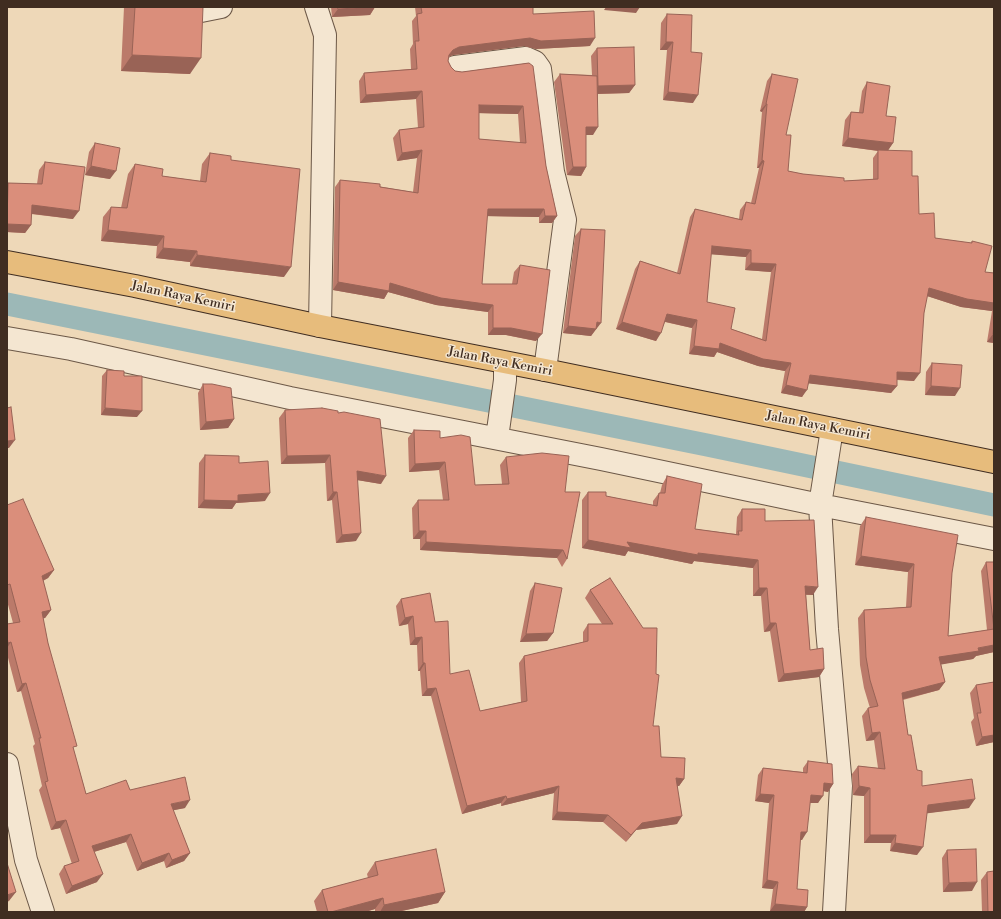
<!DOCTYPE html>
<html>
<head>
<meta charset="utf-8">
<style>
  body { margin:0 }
  #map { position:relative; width:1001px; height:919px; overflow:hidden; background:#eed8b8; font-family:"Libre Bodoni",serif }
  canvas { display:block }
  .frame { position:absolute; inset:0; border:8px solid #402d21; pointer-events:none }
</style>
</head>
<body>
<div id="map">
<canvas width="1001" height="919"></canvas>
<div class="frame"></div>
</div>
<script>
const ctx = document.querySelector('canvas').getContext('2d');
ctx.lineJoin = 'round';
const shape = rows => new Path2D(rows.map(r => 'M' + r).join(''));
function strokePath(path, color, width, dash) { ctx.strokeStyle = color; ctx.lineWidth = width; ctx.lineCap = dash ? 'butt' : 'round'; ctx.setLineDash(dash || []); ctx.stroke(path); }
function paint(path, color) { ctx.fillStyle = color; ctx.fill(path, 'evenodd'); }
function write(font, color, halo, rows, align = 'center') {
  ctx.font = font + ' "Libre Bodoni",serif'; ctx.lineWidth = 3; ctx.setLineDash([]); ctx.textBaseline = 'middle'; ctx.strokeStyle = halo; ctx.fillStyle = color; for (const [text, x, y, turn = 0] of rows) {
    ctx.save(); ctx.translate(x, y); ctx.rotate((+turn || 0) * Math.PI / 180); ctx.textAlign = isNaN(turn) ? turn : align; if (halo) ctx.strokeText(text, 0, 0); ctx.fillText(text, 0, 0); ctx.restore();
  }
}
strokePath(shape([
  [7,304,707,445,994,505]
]), '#9cb8b7', 23);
const minor = shape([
  [316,7,325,35,320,326],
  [201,11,221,7],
  [455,67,526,58,535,62,540,69,553,172,565,220,545,370],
  [7,338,71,349,290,398,601,459,820,505,827,629,841,786,834,912],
  [832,429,820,505,994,539],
  [497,438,505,380,505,363],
  [7,764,26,860,43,912]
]);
const major = shape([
  [7,262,135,286,320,326,545,370,994,462]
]);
strokePath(minor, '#6c5847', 24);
strokePath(major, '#402d21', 24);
strokePath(minor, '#f4e6d1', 22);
strokePath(major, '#e7bc7c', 22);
paint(shape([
  [124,7,203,7,190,74,121,71],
  [331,7,375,7,370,15,332,17],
  [415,7,533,7,533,14,590,46,536,49,524,46,453,55,449,57,448,61,451,67,455,71,462,72,529,63,546,166,557,216,552,223,539,223,539,217,487,216,482,284,512,284,514,272,520,265,536,341,506,335,488,335,488,312,436,305,388,292,384,299,333,290,335,187,340,180,413,192,417,158,397,161,393,138,399,130,418,128,416,99,360,103,359,81,364,73,411,69,410,49,413,44,412,21,416,16],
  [479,113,518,114,520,143,479,139],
  [667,14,693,103,663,100,667,50,660,50,661,23],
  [597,48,635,85,629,93,598,94,593,135,586,135,586,167,581,176,567,175,554,82,560,74,592,75,591,56],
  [772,74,786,135,788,171,803,174,844,181,873,179,873,158,878,151,842,146,845,120,851,112,859,112,862,91,867,82,886,116,893,143,888,150,912,176,919,214,935,238,971,243,972,241,985,272,994,273,994,343,987,342,992,311,961,307,927,296,924,313,914,381,897,380,897,386,891,393,809,383,802,397,781,393,785,371,758,366,717,352,714,357,689,354,692,328,665,322,656,341,616,329,635,269,640,261,677,273,690,217,695,209,739,219,740,210,746,202,751,203,759,168,757,168,762,112,760,111,767,81],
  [711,254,746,257,745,270,771,272,762,339,731,329,707,302],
  [95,143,110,179,85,175,89,152],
  [210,153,231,160,284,277,190,266,190,262,156,258,157,246,101,241,103,217,111,207,121,208,128,174,135,164,162,176,200,181,202,164],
  [45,162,73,219,31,214,31,225,25,233,7,232,7,185,8,183,37,184,39,170],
  [581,229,595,330,591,336,563,333,575,236],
  [932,363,955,396,925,395,926,372],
  [107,370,124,376,137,417,101,415,102,376],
  [203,384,234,419,228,428,200,430,198,393],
  [285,410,338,413,381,484,357,480,356,541,336,543,332,500,327,501,325,463,281,464,279,418],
  [414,430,440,438,475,485,502,484,500,465,506,457,565,492,567,559,562,567,557,558,420,550,420,539,413,539,412,508,418,500,443,500,439,470,409,472,408,438],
  [205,455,239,463,265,501,236,503,232,509,198,508,199,463],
  [667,476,695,529,736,534,737,517,742,509,765,521,813,595,806,595,810,650,824,669,819,677,778,682,770,631,764,632,761,596,753,596,753,568,694,561,692,564,628,551,625,556,582,548,582,500,588,492,606,496,653,505,653,501,659,493,660,493,662,485],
  [7,505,54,570,48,578,43,581,51,610,45,618,43,618,48,643,74,751,86,794,130,790,185,808,173,810,190,853,184,861,166,868,164,861,137,871,126,842,94,852,97,882,66,894,59,874,64,866,72,864,60,828,51,830,39,790,42,786,33,746,35,744,21,691,17,692,7,654,7,624,13,623,7,601],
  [866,517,952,573,948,636,987,630,981,571,986,562,994,562,994,652,976,656,973,659,941,664,945,682,939,690,903,700,908,735,917,770,922,786,969,808,927,813,917,855,890,851,891,843,864,843,864,796,853,795,852,774,858,766,878,768,874,740,866,741,862,716,868,708,870,708,864,688,860,665,858,618,864,610,906,607,908,572,855,565,860,526],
  [610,578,653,726,661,757,684,779,679,786,678,786,677,824,636,830,626,842,603,822,552,820,554,793,501,806,501,803,462,814,431,696,422,696,420,671,418,671,417,645,410,645,408,624,399,626,396,606,401,599,435,622,450,674,480,711,521,702,519,663,524,656,583,642,583,632,588,624,602,624,585,598,590,590],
  [535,583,553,633,547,641,520,642,530,591],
  [994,682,994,742,976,746,971,722,974,718,970,693,976,685],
  [808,761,833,784,828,792,823,791,818,803,810,803,802,840,800,840,797,889,807,907,804,912,770,911,773,889,762,888,769,803,755,801,758,775,763,768,803,772,803,768],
  [947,850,972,891,943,892,942,858],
  [375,862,445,892,438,903,397,912,375,912,375,909,365,912,317,912,314,901,322,890,368,878,367,874],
  [987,872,994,912,982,912,981,880]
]), '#bb7a6a');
paint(shape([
  [375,7,370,15,332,17,338,9],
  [606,7,640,7,636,13,604,10],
  [530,38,595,38,590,46,536,49,524,46,453,55,447,57,453,50,459,47],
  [666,42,673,42,667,50,660,50],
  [132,55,201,58,190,74,121,71],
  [635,85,629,93,592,94,598,86],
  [422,91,416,99,360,103,366,95],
  [668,92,698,95,693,103,663,100],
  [766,104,767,104,762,112,760,111],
  [479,105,523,106,518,114,474,113],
  [586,127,598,127,593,135,581,135],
  [848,138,893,143,887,152,842,146],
  [422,150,417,158,397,161,402,153],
  [762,160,764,161,759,168,757,168],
  [91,166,116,171,110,179,85,175],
  [573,167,586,167,581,176,567,175],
  [32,205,79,211,73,219,26,213],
  [488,209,544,209,539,217,482,216],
  [545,216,557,216,552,223,539,223],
  [7,224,31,225,25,233,7,232],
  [108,230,164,236,157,246,101,241],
  [712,246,751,250,746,257,707,254],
  [163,248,197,251,190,262,156,258],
  [197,255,291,267,284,277,190,266],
  [751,263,776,264,771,272,745,270],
  [338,282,390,283,493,305,488,312,436,305,388,292,384,299,333,290],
  [929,288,994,303,994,308,992,311,961,307,924,295],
  [667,314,697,320,692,328,662,321],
  [597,322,601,323,591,336,563,333,568,326],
  [622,322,661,333,656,341,616,329],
  [493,328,511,328,542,334,536,341,506,335,488,335],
  [993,334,994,334,994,343,987,342],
  [720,343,791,363,785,371,758,366,717,352,714,357,689,354,694,346],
  [897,372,920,373,914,381,892,379],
  [810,375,897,386,891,393,805,383],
  [786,385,807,390,802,397,781,393],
  [931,386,960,388,955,396,925,395],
  [105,408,142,411,137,417,101,415],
  [234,419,228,428,200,430,206,422],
  [15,440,9,448,7,448,7,441],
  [330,455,325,463,281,464,287,456],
  [445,462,439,470,409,472,415,464],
  [357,471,386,476,381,484,351,479],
  [333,492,337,492,332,500,327,501],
  [270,493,265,501,236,503,232,509,198,508,204,500,238,495],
  [419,531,426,531,420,539,413,539],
  [361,533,356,541,336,543,342,535],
  [588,540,627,542,698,553,758,560,753,568,694,561,692,564,628,551,625,556,582,548],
  [426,542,563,550,557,558,420,550],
  [861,556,914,564,908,572,855,565],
  [54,570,48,578,36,584,42,576],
  [805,586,818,587,813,595,800,594],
  [759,588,767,588,761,596,753,596],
  [51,610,45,618,37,620,42,612],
  [413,616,408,624,399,626,405,618],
  [770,623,776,623,770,631,764,632],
  [553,633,547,641,520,642,526,634],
  [422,637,417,645,410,645,415,638],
  [11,642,7,648,7,644,8,643],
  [994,645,994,652,976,656,973,659,933,666,939,657],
  [423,663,425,663,420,671,418,671],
  [824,669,819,677,778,682,784,674],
  [945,682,939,690,896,701,902,693],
  [26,683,21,691,17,692,22,684],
  [436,688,431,696,422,696,427,689],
  [880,732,874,740,866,741,872,733],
  [994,735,994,742,976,746,982,737],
  [676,778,684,779,679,786,671,786],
  [824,783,833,784,828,792,819,790],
  [559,786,554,793,501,806,507,799],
  [859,786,870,788,864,796,853,795],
  [760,794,774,795,769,803,755,801],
  [811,795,823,796,818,803,806,803],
  [506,796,501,803,462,814,467,806],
  [975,799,969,808,922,814,928,805],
  [190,800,185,808,165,812,171,804],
  [557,812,608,815,603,822,552,820],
  [682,816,677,824,636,830,626,842,631,835,642,823],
  [66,820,60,828,51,830,56,822],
  [801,832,807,832,802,840,796,839],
  [131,834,126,842,87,854,92,846],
  [870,835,896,835,891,843,864,843],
  [895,843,923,847,917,855,890,851],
  [169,853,164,861,137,871,142,863],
  [190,853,184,861,166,868,172,860],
  [103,874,97,882,66,894,72,886],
  [767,880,778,882,773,889,762,888],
  [977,882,972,891,943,892,949,883],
  [16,892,9,901,7,902,7,895],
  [445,892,438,903,397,912,380,912,384,905],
  [383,898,375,909,365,912,331,912],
  [775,904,807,907,804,912,770,911]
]), '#996356');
const building = shape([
  [135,7,203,7,201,58,132,55,135,7],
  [337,7,375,7,338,9,337,7],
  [421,7,533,7,533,14,594,11,595,38,541,41,530,38,459,47,453,50,449,55,448,61,451,67,455,71,462,72,529,63,533,66,546,166,557,216,545,216,544,209,488,209,482,284,517,284,520,265,550,270,542,334,511,328,493,328,493,305,441,298,390,283,389,291,338,282,340,180,380,184,380,187,418,193,422,150,402,153,399,130,424,127,422,91,366,95,364,73,417,69,415,41,419,41,417,14,422,13,421,7],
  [479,105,523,106,526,143,479,139,479,105],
  [667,14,692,15,691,52,702,53,698,95,668,92,673,42,666,42,667,14],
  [634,47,635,85,598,86,597,48,634,47],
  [560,74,597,76,598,127,586,127,586,167,573,167,560,74],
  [772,74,798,79,786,135,791,135,788,171,803,174,844,178,844,181,878,179,878,150,912,151,912,176,918,176,919,214,934,213,935,238,972,243,972,241,992,246,985,272,994,273,994,303,967,299,929,288,924,313,920,373,897,372,897,386,810,375,807,390,786,385,791,363,763,359,720,343,719,349,694,346,697,320,667,314,661,333,622,322,640,261,680,274,695,209,742,220,746,202,755,204,764,161,762,160,767,104,766,104,772,74],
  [712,246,751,250,751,263,776,264,766,341,731,329,735,308,707,302,712,246],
  [867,82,890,86,886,116,896,117,893,143,848,138,851,112,863,113,867,82],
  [95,143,120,148,116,171,91,166,95,143],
  [210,153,231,156,231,160,300,169,291,267,197,255,197,251,163,248,164,236,108,230,111,207,127,208,135,164,163,169,162,176,206,182,210,153],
  [45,162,85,167,79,211,32,205,31,225,7,224,8,183,42,184,45,162],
  [581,229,605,230,601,323,597,322,596,329,568,326,581,229],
  [994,324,994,334,993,334,994,324],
  [932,363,962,365,960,388,931,386,932,363],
  [107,370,124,371,124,376,142,376,142,411,105,408,107,370],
  [203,384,212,384,231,388,234,419,206,422,203,384],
  [11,407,15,440,7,441,7,408,11,407],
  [322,408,338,411,338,413,344,412,380,419,386,476,357,471,361,533,342,535,337,492,333,492,330,455,287,456,285,410,322,408],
  [414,430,440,431,440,438,461,435,470,437,475,485,509,484,506,457,542,453,569,456,565,492,580,492,567,559,563,550,426,542,426,531,419,531,418,500,449,500,445,462,415,464,414,430],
  [205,455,239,456,239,463,268,461,270,493,238,495,238,501,204,500,205,455],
  [667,476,702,484,695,529,739,535,738,531,742,531,742,509,765,509,765,521,814,520,818,587,805,586,810,650,823,648,824,669,784,674,776,623,770,623,767,588,759,588,758,560,698,553,698,555,627,542,631,548,588,540,588,492,606,492,606,496,657,506,659,493,665,493,667,476],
  [23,499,54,570,42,576,51,610,42,612,48,643,77,746,73,747,86,794,126,780,130,790,185,777,190,800,171,804,190,853,172,860,169,853,142,863,131,834,92,846,103,874,72,886,64,866,79,861,66,820,56,822,45,782,48,781,39,738,41,738,26,683,22,684,11,642,8,643,7,637,7,624,20,622,10,584,7,585,7,505,23,499],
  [866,517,958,535,952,573,948,636,994,629,986,562,994,562,994,645,978,648,979,651,939,657,945,682,902,693,908,735,911,735,917,770,922,771,922,786,972,779,975,799,928,805,923,847,895,843,896,835,870,835,870,788,859,786,858,766,885,769,880,732,872,733,868,708,878,706,870,680,866,657,864,610,911,607,914,564,861,556,866,517],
  [610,578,643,628,657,628,656,674,659,675,653,726,659,726,661,757,685,758,684,779,676,778,682,816,642,823,631,835,608,815,557,812,559,786,507,799,506,796,467,806,436,688,427,689,425,663,423,663,422,637,415,638,413,616,405,618,401,599,430,593,435,622,448,621,450,674,469,670,480,711,527,701,524,656,588,641,588,624,613,624,590,590,610,578],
  [535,583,562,588,553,633,526,634,535,583],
  [994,682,994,735,982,737,977,713,981,713,976,685,994,682],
  [808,761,832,764,833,784,824,783,823,796,811,795,807,832,801,832,797,889,808,890,807,907,775,904,778,882,767,880,774,795,760,794,763,768,807,773,808,761],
  [436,849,445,892,384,905,383,898,331,912,328,912,322,890,378,875,375,862,436,849],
  [976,849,977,882,949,883,947,850,976,849],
  [7,863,16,892,7,895,7,863],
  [994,871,994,912,988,912,987,872,994,871]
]);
paint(building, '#da8e7b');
strokePath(building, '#996356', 1);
write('13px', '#402d21', '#f4e6d1', [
  ["Jalan Raya Kemiri",183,297,12],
  ["Jalan Raya Kemiri",500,362,11],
  ["Jalan Raya Kemiri",818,426,11]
]);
</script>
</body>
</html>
